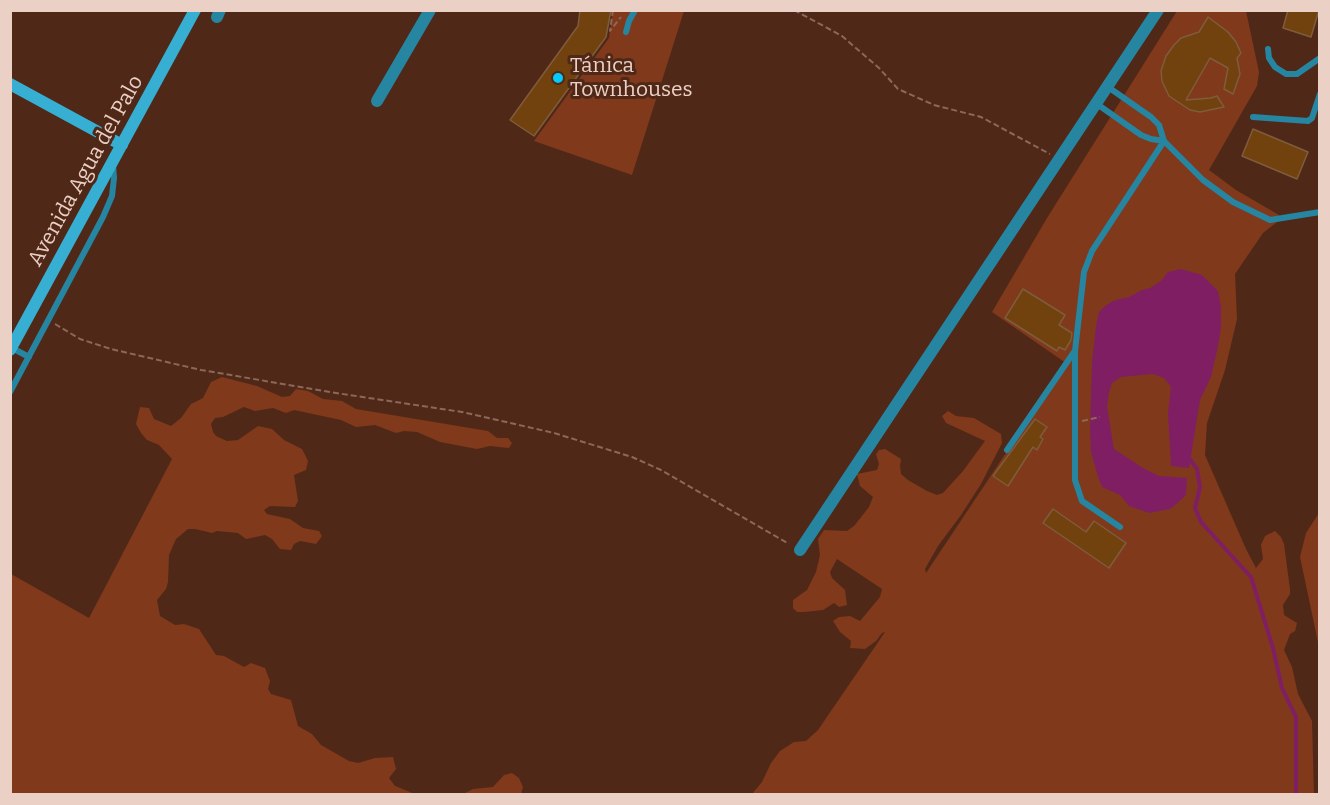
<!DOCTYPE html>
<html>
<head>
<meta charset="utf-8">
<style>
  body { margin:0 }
  #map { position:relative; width:1330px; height:805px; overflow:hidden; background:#502818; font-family:Bitter,serif }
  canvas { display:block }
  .frame { position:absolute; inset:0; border:12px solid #ebd0c6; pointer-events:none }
</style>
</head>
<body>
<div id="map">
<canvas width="1330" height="805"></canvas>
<div class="frame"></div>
</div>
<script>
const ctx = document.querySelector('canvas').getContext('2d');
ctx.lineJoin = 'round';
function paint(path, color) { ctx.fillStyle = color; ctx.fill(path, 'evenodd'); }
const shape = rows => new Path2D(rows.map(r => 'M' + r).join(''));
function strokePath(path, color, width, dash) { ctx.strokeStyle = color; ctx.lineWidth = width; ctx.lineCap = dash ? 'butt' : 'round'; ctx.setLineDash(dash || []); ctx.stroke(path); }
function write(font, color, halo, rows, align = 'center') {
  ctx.font = font + ' Bitter,serif'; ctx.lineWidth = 6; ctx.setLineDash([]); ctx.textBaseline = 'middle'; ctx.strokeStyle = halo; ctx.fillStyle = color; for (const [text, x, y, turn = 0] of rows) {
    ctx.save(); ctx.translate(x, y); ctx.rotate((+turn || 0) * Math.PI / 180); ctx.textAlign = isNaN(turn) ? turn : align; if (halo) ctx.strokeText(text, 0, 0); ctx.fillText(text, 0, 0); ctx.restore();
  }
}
paint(shape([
  [613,11,684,11,632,175,534,141,609,38],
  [1177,11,1246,11,1259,72,1257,86,1209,170,1236,190,1279,215,1277,222,1263,233,1235,274,1237,319,1225,370,1207,423,1205,455,1246,549,1256,568,1263,559,1261,545,1265,536,1275,531,1281,537,1284,544,1290,589,1290,594,1283,605,1284,615,1297,623,1295,631,1290,634,1284,650,1292,667,1298,694,1312,721,1314,794,752,794,762,782,771,763,780,751,794,742,806,741,818,730,885,632,882,633,876,641,865,649,850,648,851,641,840,632,833,621,839,617,850,616,860,621,880,597,882,589,837,559,830,572,832,578,845,590,847,605,839,607,834,603,823,610,804,612,797,612,793,608,793,600,807,590,816,572,820,555,818,539,824,530,847,531,854,526,869,507,873,497,860,486,857,474,877,470,879,464,876,454,879,450,885,449,901,459,900,466,901,474,908,480,927,491,937,495,943,493,963,471,985,441,946,423,942,416,948,411,956,416,974,418,1001,434,1002,443,981,484,961,515,938,546,925,569,926,573,1066,363,992,312,1047,218],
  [222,377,257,386,282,397,290,396,296,389,308,391,323,399,342,401,356,409,488,431,497,438,508,438,512,443,509,448,490,446,477,449,440,442,417,432,404,431,396,433,375,425,356,427,341,420,294,410,286,413,273,408,255,411,244,407,223,417,215,418,211,424,213,432,216,436,227,441,238,440,258,426,272,429,284,440,302,449,308,461,306,470,294,475,298,501,295,507,270,506,264,510,267,514,290,519,303,528,319,531,322,536,316,544,300,541,294,544,291,550,280,549,272,539,265,535,246,539,238,533,217,531,212,533,195,529,188,529,176,539,169,555,168,582,166,589,157,600,160,616,175,625,184,624,199,629,216,655,224,656,244,667,251,663,265,668,270,681,268,689,271,694,291,700,298,726,312,734,321,745,349,761,358,763,375,758,393,757,396,769,389,778,395,786,415,794,11,794,11,574,89,618,172,459,159,445,147,440,141,433,136,424,140,407,149,408,154,419,171,426,181,418,191,404,203,398,211,382],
  [1319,513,1319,647,1300,557,1306,533],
  [512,773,519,778,523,787,521,794,463,794,473,789,493,787,504,775]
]), '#80391b');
paint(shape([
  [1181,269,1202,275,1218,291,1221,307,1221,328,1218,346,1211,377,1200,400,1189,468,1171,466,1168,413,1171,387,1164,378,1153,374,1121,377,1112,383,1109,392,1107,407,1114,449,1143,468,1159,476,1187,478,1186,495,1180,501,1170,509,1149,513,1129,506,1120,495,1102,487,1098,477,1091,452,1090,428,1092,362,1096,326,1099,312,1105,306,1115,300,1129,297,1142,290,1150,288,1161,281,1168,272]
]), '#801e64');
strokePath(shape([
  [1189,458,1197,469,1200,487,1195,508,1201,522,1251,577,1273,648,1282,688,1296,717,1296,794]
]), '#801e64', 4);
const building = shape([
  [580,10,611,10,606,37,534,136,510,120,578,26,580,10],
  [1288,10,1319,10,1311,37,1283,28,1288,10],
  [1208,17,1228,32,1236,42,1241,53,1237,58,1240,74,1233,94,1224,89,1228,68,1210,58,1186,100,1211,98,1217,96,1224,107,1200,112,1190,110,1169,96,1162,81,1161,71,1166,56,1174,45,1181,38,1199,32,1208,17],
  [1253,129,1308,152,1297,179,1242,156,1253,129],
  [1023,289,1065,315,1059,325,1072,333,1071,340,1065,350,1059,347,1057,351,1005,318,1023,289],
  [1035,419,1047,427,1040,437,1043,439,1037,450,1033,447,1008,486,993,476,1035,419],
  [1053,509,1086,532,1094,521,1126,543,1109,568,1043,523,1053,509]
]);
paint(building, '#71420d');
strokePath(building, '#7f5c3c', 1.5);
strokePath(shape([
  [613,10,610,31,621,17],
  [794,10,842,36,879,68,898,89,934,105,981,117,1050,154],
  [55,324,80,339,111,349,201,370,336,393,462,412,554,433,632,457,661,470,789,544],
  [1082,421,1100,417]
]), '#8b685a', 2, [6, 3]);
strokePath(shape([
  [626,32,629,21,635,10],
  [1268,49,1269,58,1275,67,1286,74,1297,74,1320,58],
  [1108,87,1151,117,1159,125,1164,141,1203,180,1233,202,1270,220,1320,212],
  [1097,104,1141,135,1151,139,1164,141],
  [1253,117,1308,121,1312,118,1320,94],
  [12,348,29,357],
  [10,392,103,217,112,196,114,178,113,165],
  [1007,450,1074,352],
  [1120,527,1082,501,1075,480,1075,351,1084,272,1092,251,1164,141]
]), '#2685a1', 6);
strokePath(shape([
  [217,17,220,10],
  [377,101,430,10],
  [800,550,1158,10]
]), '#2685a1', 12);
strokePath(shape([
  [10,84,122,145],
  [10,350,195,10]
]), '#36afd3', 12);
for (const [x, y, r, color] of [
  [558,78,6,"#04cbf9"]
]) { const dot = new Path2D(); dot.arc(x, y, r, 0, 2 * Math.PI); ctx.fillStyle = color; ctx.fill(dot); strokePath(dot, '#502818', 2); }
write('21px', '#ebd0c6', '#502818', [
  ["Tánica",570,66],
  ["Townhouses",570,90]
], 'left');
write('21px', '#ebd0c6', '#502818', [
  ["Avenida Agua del Palo",86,171,-61]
]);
</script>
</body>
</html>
